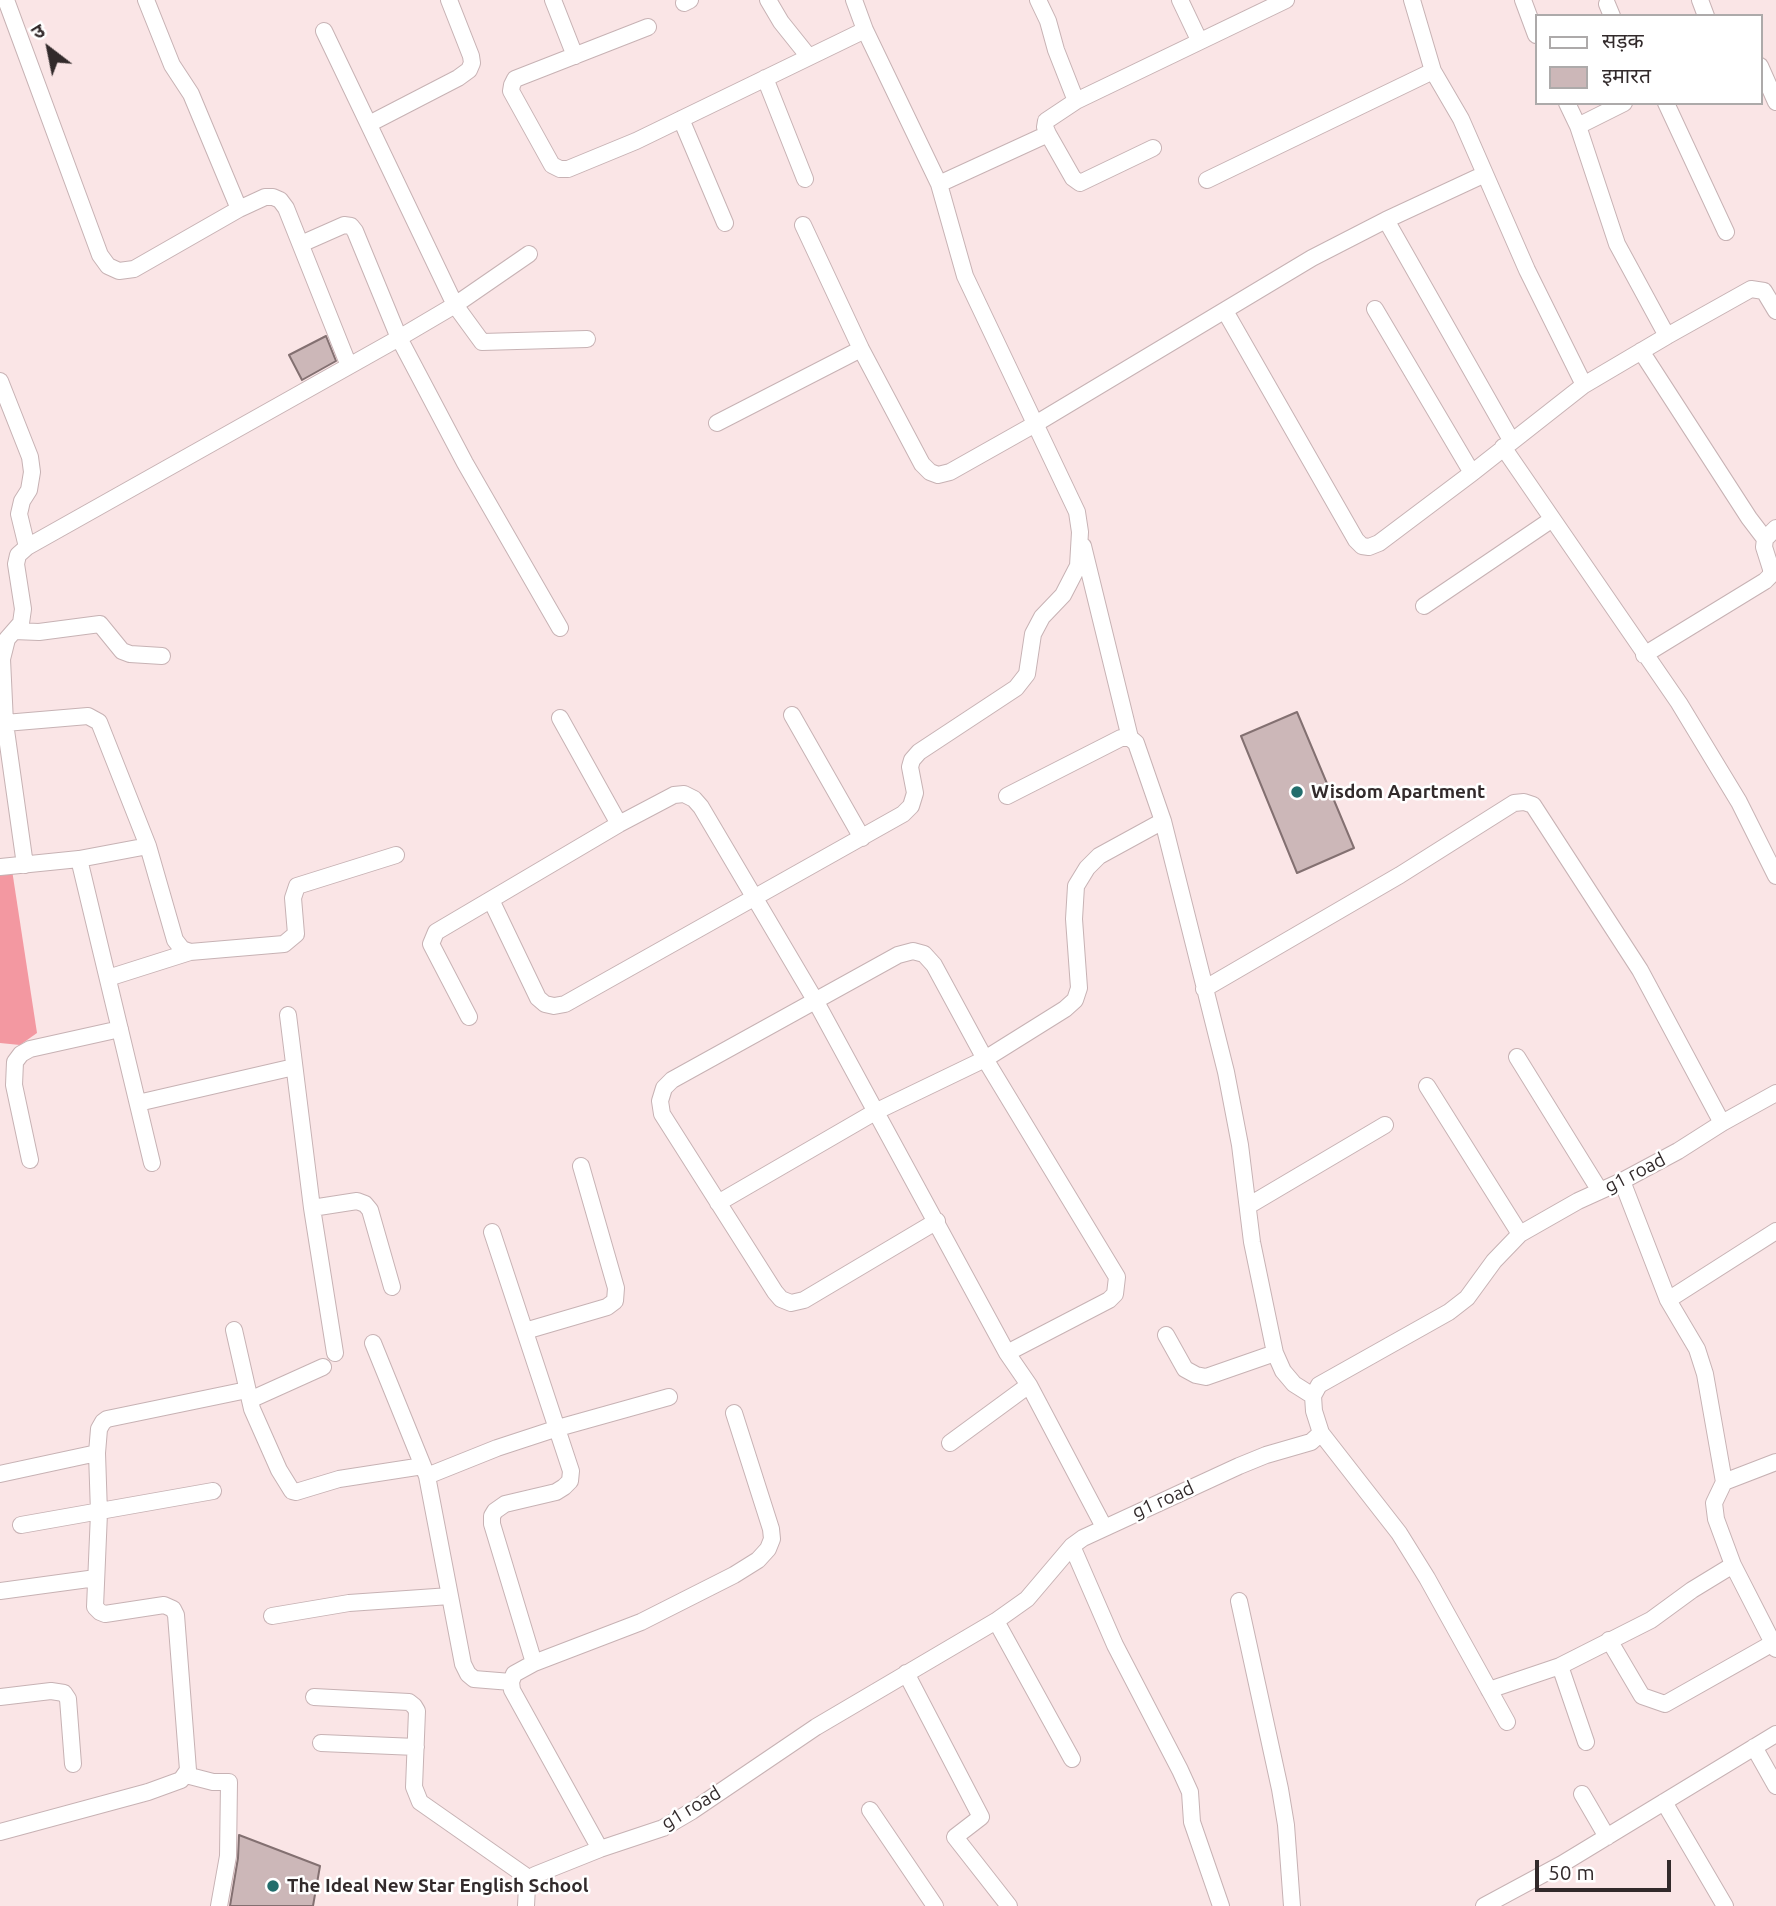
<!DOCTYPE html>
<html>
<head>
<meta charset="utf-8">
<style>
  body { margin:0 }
  #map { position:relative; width:1776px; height:1906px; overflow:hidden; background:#fae5e6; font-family:Ubuntu,"Noto Sans Devanagari",sans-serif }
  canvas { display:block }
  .legend { position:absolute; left:1535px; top:14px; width:228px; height:91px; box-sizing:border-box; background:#fff; border:2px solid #adaaaa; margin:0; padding:9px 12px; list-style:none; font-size:21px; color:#322a2b }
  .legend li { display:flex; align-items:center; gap:14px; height:35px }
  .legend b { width:35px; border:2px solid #adaaaa }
  .north { position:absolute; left:14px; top:14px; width:70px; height:70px; -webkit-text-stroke:5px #fff; paint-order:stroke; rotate:328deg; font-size:19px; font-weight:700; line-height:28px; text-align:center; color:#322a2b }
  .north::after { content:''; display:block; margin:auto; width:24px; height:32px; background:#322a2b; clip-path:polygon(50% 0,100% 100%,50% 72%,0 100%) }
  .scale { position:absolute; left:1535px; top:1860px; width:136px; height:32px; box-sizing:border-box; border:4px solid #322a2b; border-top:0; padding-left:9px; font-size:21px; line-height:24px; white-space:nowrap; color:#322a2b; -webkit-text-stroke:5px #fff; paint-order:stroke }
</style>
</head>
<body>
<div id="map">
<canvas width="1776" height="1906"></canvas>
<ul class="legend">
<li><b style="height:9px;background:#fff"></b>सड़क</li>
<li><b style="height:19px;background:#ccb7b8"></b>इमारत</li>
</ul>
<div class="north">उ</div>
<div class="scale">50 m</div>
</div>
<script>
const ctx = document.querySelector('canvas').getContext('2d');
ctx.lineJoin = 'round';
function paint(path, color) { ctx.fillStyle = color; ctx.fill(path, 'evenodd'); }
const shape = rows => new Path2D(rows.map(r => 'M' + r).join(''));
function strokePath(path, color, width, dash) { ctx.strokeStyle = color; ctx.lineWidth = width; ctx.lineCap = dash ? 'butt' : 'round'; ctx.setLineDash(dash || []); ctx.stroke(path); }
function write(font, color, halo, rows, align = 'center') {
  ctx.font = font + ' Ubuntu,sans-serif'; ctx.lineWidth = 5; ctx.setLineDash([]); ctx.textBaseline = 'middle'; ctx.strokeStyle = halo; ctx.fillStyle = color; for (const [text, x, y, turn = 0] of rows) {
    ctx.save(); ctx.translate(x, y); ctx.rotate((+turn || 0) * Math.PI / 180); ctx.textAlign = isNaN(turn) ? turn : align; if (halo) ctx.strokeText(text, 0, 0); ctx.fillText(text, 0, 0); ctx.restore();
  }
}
paint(shape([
  [12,870,37,1033,20,1045,0,1043,0,872]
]), '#f398a1');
const building = shape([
  [326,336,336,361,302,380,289,355,326,336],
  [1297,712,1354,848,1297,873,1241,736,1297,712],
  [239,1835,320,1866,313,1906,230,1906,238,1858,239,1835]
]);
paint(building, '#ccb7b8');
strokePath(building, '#837071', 2);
const minor = shape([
  [6,0,100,255,108,266,119,271,134,269,239,209,265,197,273,197,280,200,286,208,349,366],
  [146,0,172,65,191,94,239,209],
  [553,0,575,56],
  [768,0,781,22,809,57],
  [854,0,865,30,939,184,1048,134],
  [1038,0,1048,21,1056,50,1076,101],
  [1180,0,1199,40],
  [1412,0,1433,71,1461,119,1527,270,1584,385],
  [1523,0,1536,35],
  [1700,0,1706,16],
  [684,3,690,0],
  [1607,4,1612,16],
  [648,27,515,79,512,85,511,91,552,165,560,169,568,169,636,141,865,30],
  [324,31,455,305,482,342,587,339],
  [1760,66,1776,102],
  [765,78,805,179],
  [1567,103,1578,126,1617,244,1667,336],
  [1666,103,1726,232],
  [681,119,725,223],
  [369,124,458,78,469,70,472,63,471,56,449,0],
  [1578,126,1624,103],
  [1153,148,1080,183,1073,178,1048,134,1045,127,1046,121,1076,101,1286,0],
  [1207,180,1433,71],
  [1386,220,1511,440],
  [803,225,861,349,922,464,930,472,938,475,950,472,1037,423,1312,258,1386,220,1485,174],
  [301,244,344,225,351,226,355,231,399,338,465,463,560,628],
  [1375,309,1472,473],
  [1225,311,1356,540,1362,546,1369,547,1379,543,1472,473,1584,385,1667,336,1751,289,1764,291,1776,311],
  [1641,351,1749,518,1765,539],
  [0,381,30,457,32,472,29,490,22,501,19,514,27,547],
  [717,423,861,349],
  [1503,447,1679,703,1739,802,1776,876],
  [1083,546,1130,738],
  [1424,606,1551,520],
  [14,631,39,632,100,624,122,651,130,654,162,656],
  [1644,655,1765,581,1771,575,1771,569,1764,547,1765,539,1776,528],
  [792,715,862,838],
  [560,718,619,824],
  [5,723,88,716,99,722,148,846,175,940,182,949,190,952,284,944,296,934,293,898,297,886,396,855],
  [1007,796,1121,738,1130,738,1136,743,1163,821,1226,1072,1240,1145,1252,1242,1275,1353,1283,1371,1294,1384,1313,1396],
  [79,859,152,1163],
  [25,865,5,723,2,659,7,639,21,623,23,609,16,564,18,555,27,547,399,338,455,305,529,254],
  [0,867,79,859,148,846],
  [491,900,538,998,545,1004,554,1006,565,1004,903,814,911,806,915,793,910,767,912,760,919,752,1016,688,1027,674,1033,634,1042,617,1063,595,1078,566,1080,532,1077,512,965,276,939,184],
  [108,978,190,952],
  [1204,989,1400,875,1514,803,1524,802,1533,805,1640,970,1722,1123],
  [288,1015,312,1208,335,1353],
  [469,1017,431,944,436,932,619,824,674,795,684,794,694,799,701,807,815,1000,1007,1353,1029,1385,1104,1527],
  [1517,1057,1600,1191],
  [1427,1086,1520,1234],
  [138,1103,294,1067],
  [30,1160,14,1085,15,1062,21,1054,30,1049,120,1029],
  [1622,1181,1668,1300,1697,1349,1705,1374,1724,1482,1714,1503,1716,1519,1733,1565,1776,1649],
  [718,1203,875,1112,985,1059,1065,1009,1075,1000,1079,988,1074,919,1076,886,1087,868,1099,856,1163,821],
  [1248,1206,1385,1125],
  [312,1208,357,1201,365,1204,370,1210,392,1287],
  [937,1221,804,1300,791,1303,781,1299,775,1292,662,1114,660,1101,664,1088,672,1080,898,955,913,951,924,954,934,965,985,1059,1117,1277,1115,1294,1109,1300,1007,1353],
  [492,1232,571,1471,570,1481,564,1487,556,1492,505,1504,495,1511,492,1516,492,1524,534,1663],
  [1668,1300,1776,1231],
  [234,1330,252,1409,279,1470,292,1491,296,1492,339,1479,423,1466],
  [525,1331,607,1307,615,1301,616,1288,581,1166],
  [1166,1335,1185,1369,1196,1375,1206,1377,1275,1353],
  [373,1343,427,1476,463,1664,468,1674,474,1679,511,1682],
  [1321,1433,1399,1533,1427,1578,1507,1722],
  [950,1443,1029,1385],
  [0,1474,97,1453],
  [427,1476,497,1448,558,1428,669,1397],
  [1724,1482,1776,1462],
  [21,1525,213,1491],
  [1072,1546,1115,1645,1180,1770,1190,1792,1192,1822,1221,1906],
  [0,1591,96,1578],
  [1239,1601,1280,1789,1286,1825,1292,1906],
  [272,1616,349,1603,450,1596],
  [996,1621,1072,1759],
  [1609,1640,1642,1696,1665,1704,1773,1643],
  [1560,1666,1586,1742],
  [906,1673,981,1817,955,1837,1009,1906],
  [1489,1690,1560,1666,1651,1620,1692,1590,1733,1565],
  [0,1697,51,1691,64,1693,68,1699,73,1764],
  [314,1697,409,1702,414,1706,417,1711,414,1787,420,1802,530,1879],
  [321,1743,416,1747],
  [1754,1747,1776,1786],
  [186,1775,213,1782,229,1782,228,1856,219,1906],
  [1582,1794,1607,1837],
  [1664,1802,1725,1906],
  [870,1810,935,1906],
  [0,1832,148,1792,181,1780,188,1770,176,1615,173,1609,164,1605,105,1614,100,1612,95,1607,99,1513,97,1453,99,1429,103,1422,107,1419,247,1390,252,1399,323,1367],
  [600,1849,512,1690,511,1682,514,1674,534,1663,641,1622,734,1575,758,1560,768,1549,772,1539,771,1529,734,1413],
  [526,1906,527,1886,535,1875,600,1849,663,1828,692,1811,816,1727,996,1621,1027,1599,1072,1546,1083,1538,1239,1466,1266,1455,1311,1442,1321,1433,1314,1411,1313,1396,1319,1385,1449,1312,1467,1298,1494,1261,1520,1234,1578,1201,1622,1181,1678,1151,1722,1123,1776,1093],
  [1484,1906,1562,1864,1776,1734]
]);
strokePath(minor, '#c7b2b4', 18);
strokePath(minor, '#fff', 16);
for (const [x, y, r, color] of [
  [1297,792,7,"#226d6c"],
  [273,1886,7,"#226d6c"]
]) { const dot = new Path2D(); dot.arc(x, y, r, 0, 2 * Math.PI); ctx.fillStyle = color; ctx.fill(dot); strokePath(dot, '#fff', 2.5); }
write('bold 19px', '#322a2b', '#fff', [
  ["Wisdom Apartment",1311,792],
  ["The Ideal New Star English School",287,1886]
], 'left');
write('19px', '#322a2b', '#fff', [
  ["g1 road",1635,1173,-27],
  ["g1 road",1163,1500,-24],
  ["g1 road",691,1808,-31]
]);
</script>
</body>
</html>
